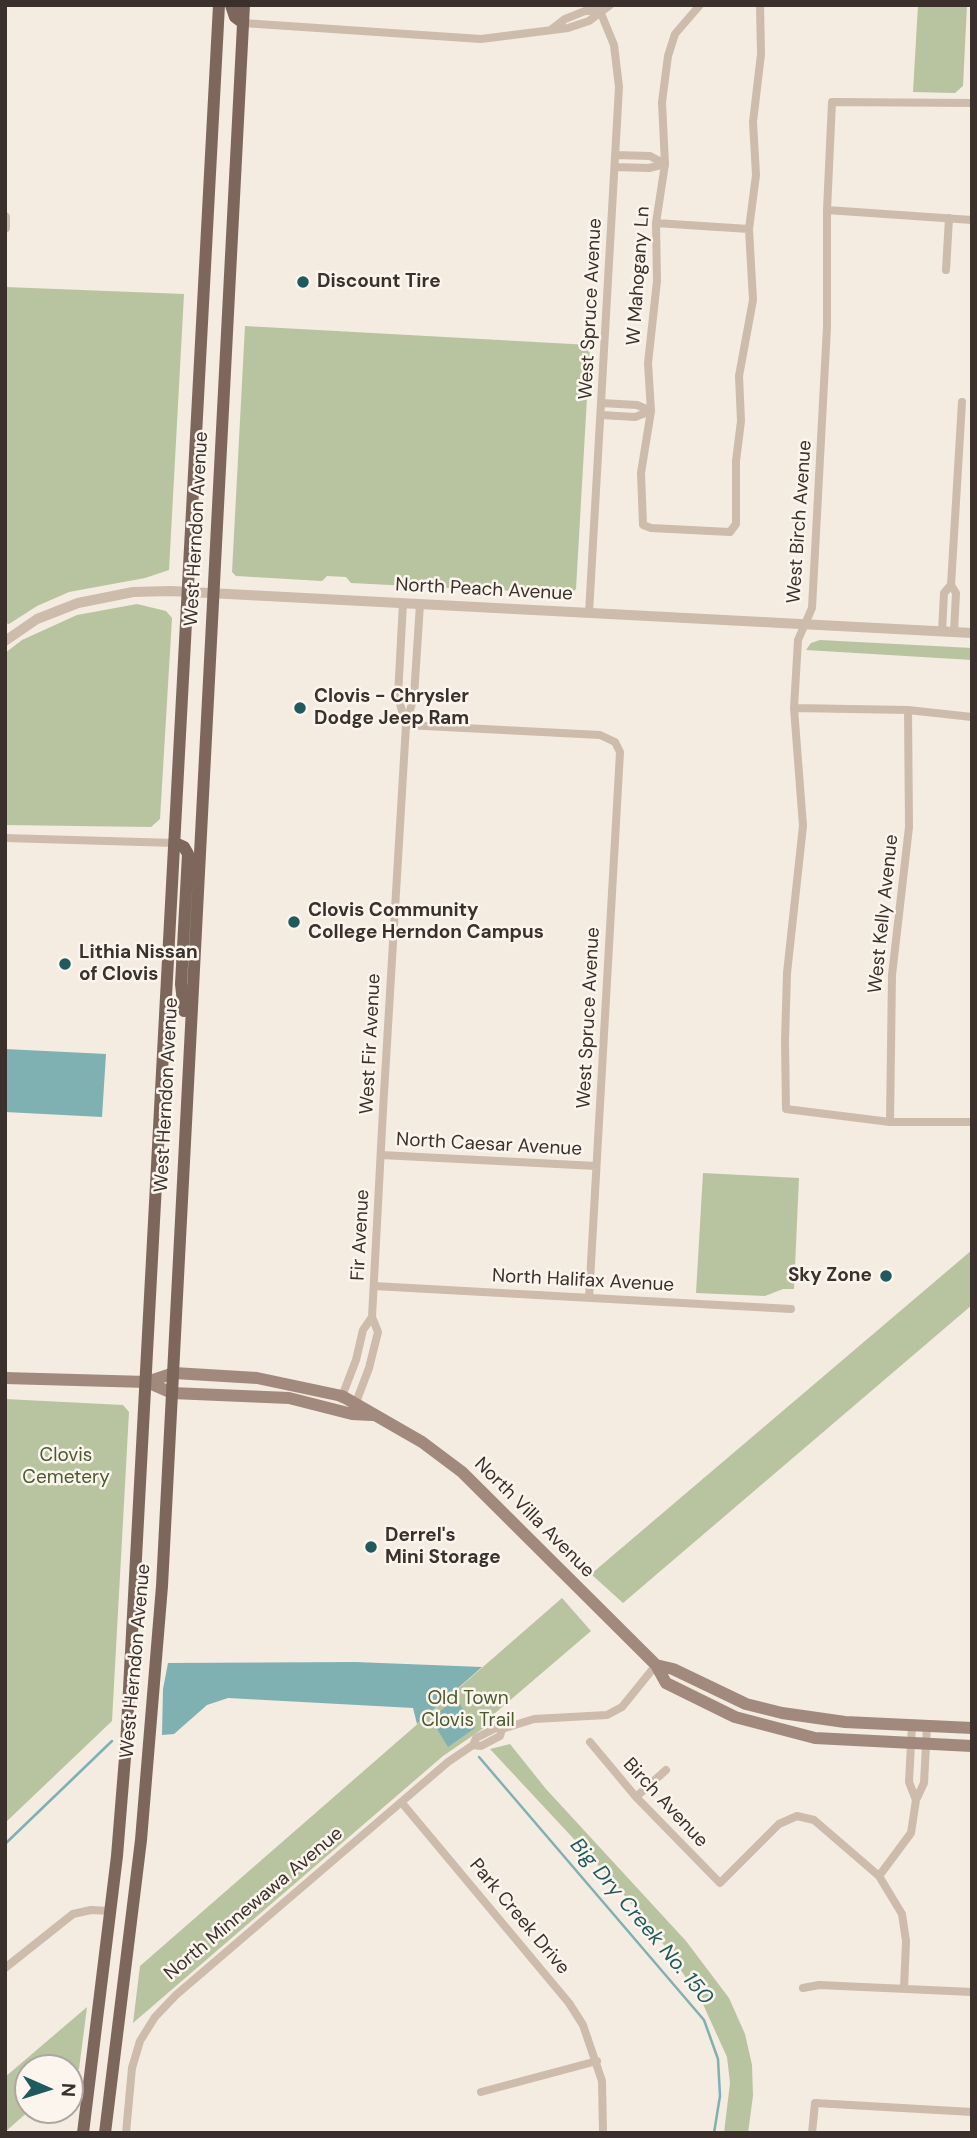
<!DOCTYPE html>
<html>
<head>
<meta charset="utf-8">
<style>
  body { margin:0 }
  #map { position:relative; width:977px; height:2138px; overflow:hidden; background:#f4ebe1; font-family:"DM Sans",sans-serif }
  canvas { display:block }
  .frame { position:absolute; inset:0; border:7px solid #3b302b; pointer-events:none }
  .north { position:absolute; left:14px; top:2054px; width:70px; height:70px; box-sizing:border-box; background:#fbf5ee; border:2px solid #aea6a0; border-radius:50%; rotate:93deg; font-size:19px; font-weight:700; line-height:28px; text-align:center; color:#3b302b }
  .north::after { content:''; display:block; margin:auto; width:24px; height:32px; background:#1f5a5e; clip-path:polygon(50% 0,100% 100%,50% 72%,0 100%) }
</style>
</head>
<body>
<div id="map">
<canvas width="977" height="2138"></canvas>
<div class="frame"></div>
<div class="north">N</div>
</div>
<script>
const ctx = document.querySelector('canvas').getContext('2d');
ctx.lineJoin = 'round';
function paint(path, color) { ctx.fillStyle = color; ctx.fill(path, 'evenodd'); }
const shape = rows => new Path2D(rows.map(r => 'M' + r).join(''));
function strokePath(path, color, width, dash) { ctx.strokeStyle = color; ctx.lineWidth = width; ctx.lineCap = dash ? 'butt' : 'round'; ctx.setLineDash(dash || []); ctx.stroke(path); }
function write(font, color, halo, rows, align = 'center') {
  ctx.font = font + ' "DM Sans",sans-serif'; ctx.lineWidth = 5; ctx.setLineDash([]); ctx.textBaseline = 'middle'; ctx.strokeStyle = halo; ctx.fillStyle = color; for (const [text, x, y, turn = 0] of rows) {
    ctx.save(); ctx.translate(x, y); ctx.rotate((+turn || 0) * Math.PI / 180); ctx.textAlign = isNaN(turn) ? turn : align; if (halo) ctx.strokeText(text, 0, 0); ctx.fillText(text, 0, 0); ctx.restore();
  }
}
paint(shape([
  [918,5,967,5,963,86,955,93,913,92],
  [5,287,184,294,169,570,145,578,69,592,37,606,9,624,5,623],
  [245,326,590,345,576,589,571,594,478,589,473,584,455,583,449,588,351,583,346,577,327,576,322,581,236,576,232,572],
  [137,604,166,611,172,618,160,819,151,827,5,825,5,653,22,640,77,615],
  [820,640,972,648,972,660,806,650,811,643],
  [703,1173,799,1178,794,1289,783,1289,765,1296,696,1293],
  [972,1250,972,1305,623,1603,591,1574],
  [5,1399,123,1405,129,1412,112,1721,5,1823],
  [562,1598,591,1631,494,1714,497,1719,443,1756,133,2023,140,1966],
  [510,1744,546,1789,686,1941,729,1998,745,2034,752,2065,753,2096,748,2133,724,2133,730,2083,727,2057,702,2002,667,1949,613,1881,490,1749],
  [87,2007,79,2069,70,2076,70,2068,28,2068,28,2110,30,2110,5,2132,5,2077]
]), '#b8c4a0');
paint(shape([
  [5,1049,106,1054,102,1117,5,1112],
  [355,1662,482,1667,417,1724,413,1708,228,1698,207,1705,174,1734,162,1735,163,1689,168,1663],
  [456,1698,475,1728,448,1747,431,1719]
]), '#7fb0b2');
strokePath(shape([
  [479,1757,704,2020,718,2059,720,2096,714,2133],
  [5,1844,112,1741]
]), '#7fb0b2', 2.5);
strokePath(shape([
  [700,5,675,34,668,56,662,102,665,164,656,223,657,281,648,363,651,411,641,473,643,525,651,528,730,532,736,524,736,461,741,421,739,376,753,300,749,229,756,175,753,122,761,54,760,5],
  [243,23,481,39,568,28,589,21,610,5],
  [552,29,565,19,585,11,600,11],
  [972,103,832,102,827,210,827,327,812,608,798,640,794,708,803,826,787,973,785,1041,786,1109,890,1122,972,1122],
  [615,167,649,168,665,164,650,156,615,155],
  [827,210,972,220],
  [656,223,749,229],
  [946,270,949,218],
  [601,415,635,417,651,411,637,405,601,403],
  [403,603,398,696,405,722],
  [589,613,619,87,614,45,600,11],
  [942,632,944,593,951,585],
  [954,632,956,593,951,585,962,402],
  [794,708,908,710,972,717],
  [406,725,600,735,615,742,620,752,589,1298],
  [5,838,175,843],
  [890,1122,892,975,909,827,908,710],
  [381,1155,596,1166],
  [374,1286,791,1309],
  [341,1399,356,1360,363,1330,372,1317],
  [355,1405,369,1368,378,1332,372,1317,383,1110,406,725,414,696,420,604],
  [912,1725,909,1782,916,1800],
  [590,1742,636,1797,720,1883,779,1824,797,1816,814,1820,879,1876],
  [473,1745,481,1746,500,1736,502,1729],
  [636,1797,666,1770],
  [402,1803,569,2003,583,2025,602,2081,603,2133],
  [5,1968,73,1914,91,1910,111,1911],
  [803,1988,819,1985,972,1992],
  [904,1989,906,1941,902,1914,879,1876,911,1833,916,1800,924,1783,927,1726],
  [481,2092,597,2061],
  [126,2133,132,2068,140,2041,155,2017,176,1995,448,1762,473,1745,476,1738,496,1728,502,1729,534,1719,607,1715,622,1707,656,1665],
  [812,2133,815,2103,972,2112]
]), '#cdbbac', 8);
strokePath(shape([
  [5,217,5,228],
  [5,641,37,619,78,603,133,592,171,591,972,633]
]), '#cdbbac', 10);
strokePath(shape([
  [5,1378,147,1382,174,1373,257,1378,342,1396,422,1442,462,1472,656,1665,666,1683,735,1717,815,1738,972,1746],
  [147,1382,172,1393,289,1398,352,1414,372,1415],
  [656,1665,673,1669,746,1704,782,1713,845,1722,972,1728]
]), '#a18a7d', 12);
strokePath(shape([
  [231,5,235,17,243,23],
  [175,843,184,847,188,854,181,984,184,1011],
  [83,2133,117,1856,126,1745,219,5],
  [105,2133,141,1840,162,1586,244,5]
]), '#7d675c', 12);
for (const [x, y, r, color] of [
  [303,282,7,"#1f5a5e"],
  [300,708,7,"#1f5a5e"],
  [294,922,7,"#1f5a5e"],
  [65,964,7,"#1f5a5e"],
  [886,1276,7,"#1f5a5e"],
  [371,1547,7,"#1f5a5e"]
]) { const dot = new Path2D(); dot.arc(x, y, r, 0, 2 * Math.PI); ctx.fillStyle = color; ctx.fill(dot); strokePath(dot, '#fbf5ee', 2.5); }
write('19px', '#3b302b', '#fbf5ee', [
  ["W Mahogany Ln",639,276,-86],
  ["West Spruce Avenue",591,309,-87],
  ["West Birch Avenue",800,522,-86],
  ["West Herndon Avenue",197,529,-87],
  ["North Peach Avenue",484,590,3],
  ["West Kelly Avenue",884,914,-84],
  ["West Spruce Avenue",589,1018,-87],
  ["West Fir Avenue",371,1044,-87],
  ["West Herndon Avenue",167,1095,-87],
  ["North Caesar Avenue",489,1145,3],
  ["Fir Avenue",361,1235,-87],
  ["North Halifax Avenue",583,1281,3],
  ["North Villa Avenue",534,1518,45],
  ["West Herndon Avenue",136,1661,-85],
  ["Birch Avenue",665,1803,47],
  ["North Minnewawa Avenue",254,1904,-40],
  ["Park Creek Drive",519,1917,50]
]);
write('bold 19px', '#3b302b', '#fbf5ee', [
  ["Discount Tire",317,282],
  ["Clovis - Chrysler",314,697],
  ["Dodge Jeep Ram",314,719],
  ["Clovis Community",308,911],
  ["College Herndon Campus",308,933],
  ["Lithia Nissan",79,953],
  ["of Clovis",79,975],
  ["Sky Zone",872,1276,"right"],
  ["Derrel's",385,1536],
  ["Mini Storage",385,1558]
], 'left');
write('19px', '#4a5a2e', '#fbf5ee', [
  ["Clovis",66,1456],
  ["Cemetery",66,1478],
  ["Old Town",468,1699],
  ["Clovis Trail",468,1721]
]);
write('italic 21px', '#1f5a5e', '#fbf5ee', [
  ["Big Dry Creek No. 150",641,1922,50]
]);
</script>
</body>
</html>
